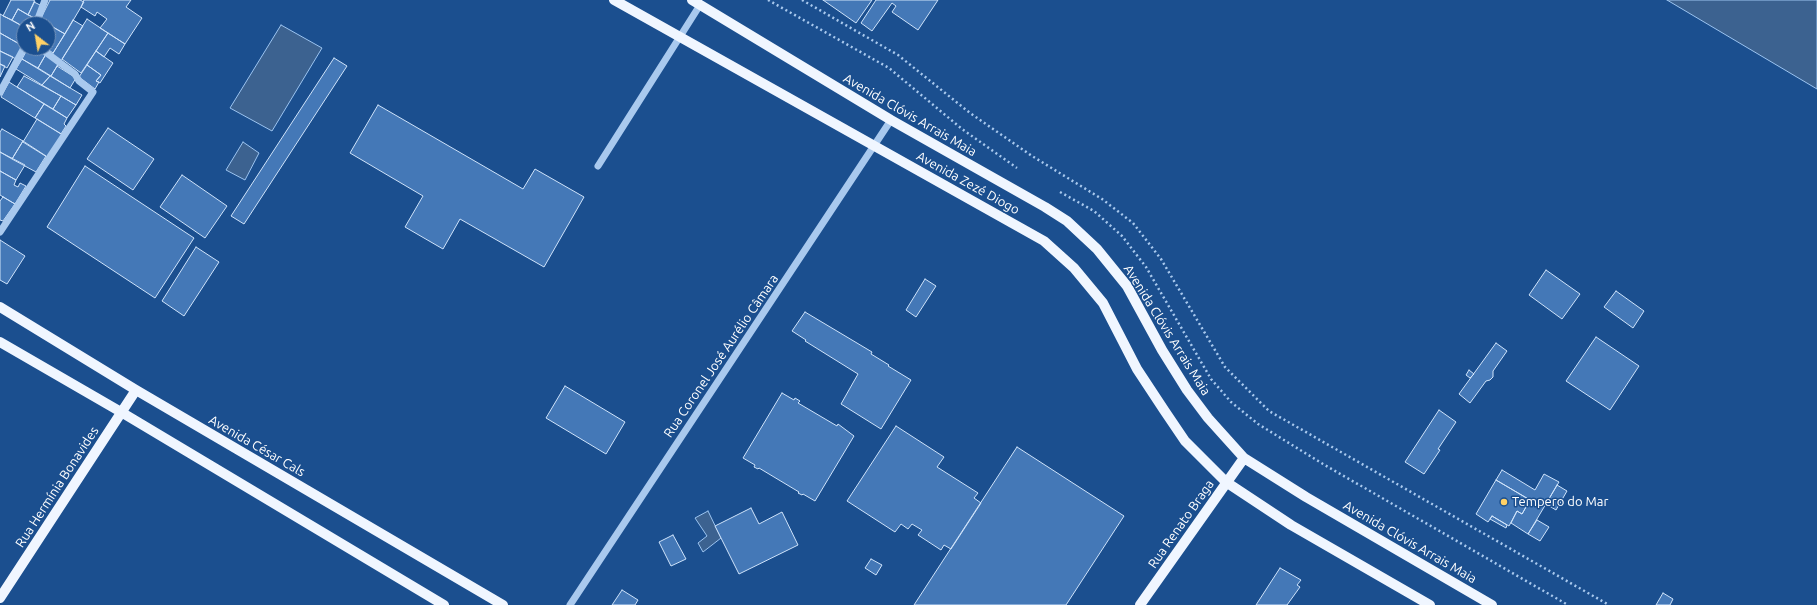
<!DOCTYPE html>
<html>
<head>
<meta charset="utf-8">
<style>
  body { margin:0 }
  #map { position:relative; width:1817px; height:605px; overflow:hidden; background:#1b4f8f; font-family:Ubuntu,sans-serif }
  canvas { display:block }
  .north { position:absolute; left:16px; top:16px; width:40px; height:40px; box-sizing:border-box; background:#1b4f8f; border:1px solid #7695bc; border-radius:50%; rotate:329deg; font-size:11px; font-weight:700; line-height:16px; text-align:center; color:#fff }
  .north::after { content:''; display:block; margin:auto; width:14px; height:18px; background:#ffd166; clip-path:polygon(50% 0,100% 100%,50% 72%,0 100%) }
</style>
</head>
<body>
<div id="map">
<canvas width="1817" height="605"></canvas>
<div class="north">N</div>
</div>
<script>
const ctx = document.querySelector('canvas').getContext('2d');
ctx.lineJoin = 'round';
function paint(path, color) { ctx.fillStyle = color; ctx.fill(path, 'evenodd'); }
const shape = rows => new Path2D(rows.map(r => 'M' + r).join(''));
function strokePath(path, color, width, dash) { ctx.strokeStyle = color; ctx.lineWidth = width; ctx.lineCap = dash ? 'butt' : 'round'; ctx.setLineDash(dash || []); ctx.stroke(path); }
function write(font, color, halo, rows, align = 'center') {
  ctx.font = font + ' Ubuntu,sans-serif'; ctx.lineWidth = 3; ctx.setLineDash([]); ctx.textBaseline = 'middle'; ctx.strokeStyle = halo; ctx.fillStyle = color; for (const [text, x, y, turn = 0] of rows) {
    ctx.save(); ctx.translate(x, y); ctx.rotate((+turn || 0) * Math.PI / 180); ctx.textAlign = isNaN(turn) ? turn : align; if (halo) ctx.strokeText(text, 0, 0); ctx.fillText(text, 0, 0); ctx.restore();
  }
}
const water = shape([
  [1667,0,1817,0,1817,89,1667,0],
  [281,25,322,48,272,131,230,108,281,25],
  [243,142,259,153,245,180,226,170,243,142],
  [708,511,721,538,703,552,698,543,707,536,695,518,708,511]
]);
paint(water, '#3c6290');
strokePath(water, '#9cc4f0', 1);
const building = shape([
  [11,0,33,0,35,1,28,15,18,9,12,20,3,16,11,0],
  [50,0,80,0,84,2,65,34,40,20,50,0],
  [84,0,131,0,126,7,142,18,125,44,100,28,107,19,97,12,95,16,81,7,84,0],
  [823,0,872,0,856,23,823,0],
  [876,0,938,0,918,30,892,12,896,6,892,3,872,31,861,23,876,0],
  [34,2,42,6,35,18,28,15,34,2],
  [18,9,34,18,31,24,24,24,24,27,12,20,18,9],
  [0,14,24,27,23,46,0,33,0,14],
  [87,19,108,33,81,73,62,59,87,19],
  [73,20,83,26,61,61,52,55,73,20],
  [48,24,65,34,53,53,46,48,48,48,48,24],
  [0,33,23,46,16,59,0,51,0,33],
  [108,33,125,44,119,54,110,48,104,57,96,51,108,33],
  [28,48,35,48,46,54,38,68,22,59,28,48],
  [0,51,13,57,7,68,0,64,0,51],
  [96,51,113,63,100,83,96,81,101,75,87,65,96,51],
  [46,54,59,63,51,76,38,68,46,54],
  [334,58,347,66,244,224,231,216,334,58],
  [22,59,50,76,42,85,16,69,22,59],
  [0,64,5,66,0,77,0,64],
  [87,65,101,75,96,81,99,82,95,89,79,77,87,65],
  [57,66,76,78,70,88,51,76,57,66],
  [24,76,61,96,53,109,17,87,24,76],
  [50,76,82,95,76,105,42,85,50,76],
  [9,82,44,104,35,118,1,97,9,82],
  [61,96,76,105,67,118,53,109,61,96],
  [44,104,67,118,64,124,66,126,61,134,35,118,44,104],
  [378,105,523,189,535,169,584,197,544,267,460,219,443,249,405,227,423,196,350,153,378,105],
  [37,119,63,135,47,157,23,142,37,119],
  [108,128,154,159,133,190,87,159,108,128],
  [2,129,23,141,12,159,0,152,0,132,2,129],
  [23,141,46,156,36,172,12,159,23,141],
  [0,152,25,165,16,180,0,171,0,152],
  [85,166,194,238,155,298,47,227,85,166],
  [0,171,16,180,14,185,18,187,20,183,26,186,15,204,0,195,0,171],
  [182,175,227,206,205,238,160,207,182,175],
  [3,197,15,204,3,221,0,220,0,201,3,197],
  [0,240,25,256,7,284,0,280,0,240],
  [196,247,219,262,184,316,162,301,196,247],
  [1546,270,1580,294,1562,319,1529,295,1546,270],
  [925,279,936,286,916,317,906,310,925,279],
  [1616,291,1644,311,1633,328,1604,307,1616,291],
  [805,312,872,352,871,354,889,365,888,366,911,380,881,429,841,404,858,374,805,341,806,340,792,331,805,312],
  [1596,337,1639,366,1610,410,1566,381,1596,337],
  [1496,343,1507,351,1493,371,1493,377,1490,380,1486,381,1470,403,1459,394,1496,343],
  [1469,370,1474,374,1470,378,1466,375,1469,370],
  [565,386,625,422,606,454,546,418,565,386],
  [782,393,794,400,795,398,800,401,798,403,837,426,838,424,854,436,815,501,803,494,802,495,798,493,799,492,759,468,758,469,754,467,755,465,743,458,782,393],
  [1439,410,1456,422,1438,449,1440,450,1424,474,1405,462,1439,410],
  [896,426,944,457,937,467,978,493,974,498,981,503,951,549,944,545,941,550,918,535,922,530,912,524,908,529,901,524,895,532,847,501,896,426],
  [1017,447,1124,516,1066,605,914,605,1017,447],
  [1502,470,1535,490,1544,474,1559,482,1528,534,1511,523,1517,511,1522,514,1530,500,1496,480,1502,470],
  [1496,480,1530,500,1522,514,1517,511,1509,526,1492,516,1488,522,1476,514,1496,480],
  [1557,485,1567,491,1556,510,1546,504,1557,485],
  [751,508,759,524,782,512,798,545,739,574,715,526,751,508],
  [1492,516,1507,525,1506,528,1490,519,1492,516],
  [1537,520,1549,527,1540,541,1528,534,1537,520],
  [673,535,686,559,671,566,659,542,673,535],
  [871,559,882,565,876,575,865,568,871,559],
  [1280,568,1301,580,1297,585,1300,587,1287,605,1256,605,1280,568],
  [622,590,638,600,635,605,612,605,622,590],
  [1663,593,1673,599,1670,605,1656,605,1663,593]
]);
paint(building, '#4478b7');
strokePath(building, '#cfe3fa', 1);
strokePath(shape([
  [768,0,889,68,962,129,1017,168],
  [802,0,898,55,970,113,1032,156,1102,199,1133,223,1161,259,1225,367,1269,411,1609,605],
  [1060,192,1094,211,1122,236,1146,267,1211,379,1231,402,1258,424,1323,464,1568,605]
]), '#a9c9ee', 2.5, [2, 3]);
strokePath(shape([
  [36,24,45,0],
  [0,92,24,48],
  [598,166,700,5],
  [0,232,93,92,79,81,75,74,40,48],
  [570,605,891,120]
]), '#a9c9ee', 7);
strokePath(shape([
  [614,0,1044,241,1074,268,1103,303,1137,369,1164,410,1185,441,1226,482,1291,525,1430,605],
  [692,0,891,120,1045,207,1067,221,1097,249,1127,286,1162,350,1187,390,1208,418,1244,458,1306,497,1492,605],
  [0,307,136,390,503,605],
  [0,342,121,412,444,605],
  [0,598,136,390],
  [1140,605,1244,458]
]), '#f0f6ff', 10);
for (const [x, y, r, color] of [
  [1504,502,4,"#ffd166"]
]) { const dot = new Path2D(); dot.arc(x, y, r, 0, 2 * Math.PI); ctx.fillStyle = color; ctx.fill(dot); strokePath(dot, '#1b4f8f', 1.5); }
write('13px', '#fff', '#1b4f8f', [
  ["Avenida Clóvis Arrais Maia",910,115,30],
  ["Avenida Zezé Diogo",968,183,29],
  ["Avenida Clóvis Arrais Maia",1167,330,58],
  ["Rua Coronel José Aurélio Câmara",721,356,-56],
  ["Avenida César Cals",257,446,30],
  ["Rua Hermínia Bonavides",57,487,-57],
  ["Rua Renato Braga",1181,524,-55],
  ["Avenida Clóvis Arrais Maia",1410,542,30]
]);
write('13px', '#fff', '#1b4f8f', [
  ["Tempero do Mar",1512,502]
], 'left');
</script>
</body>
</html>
